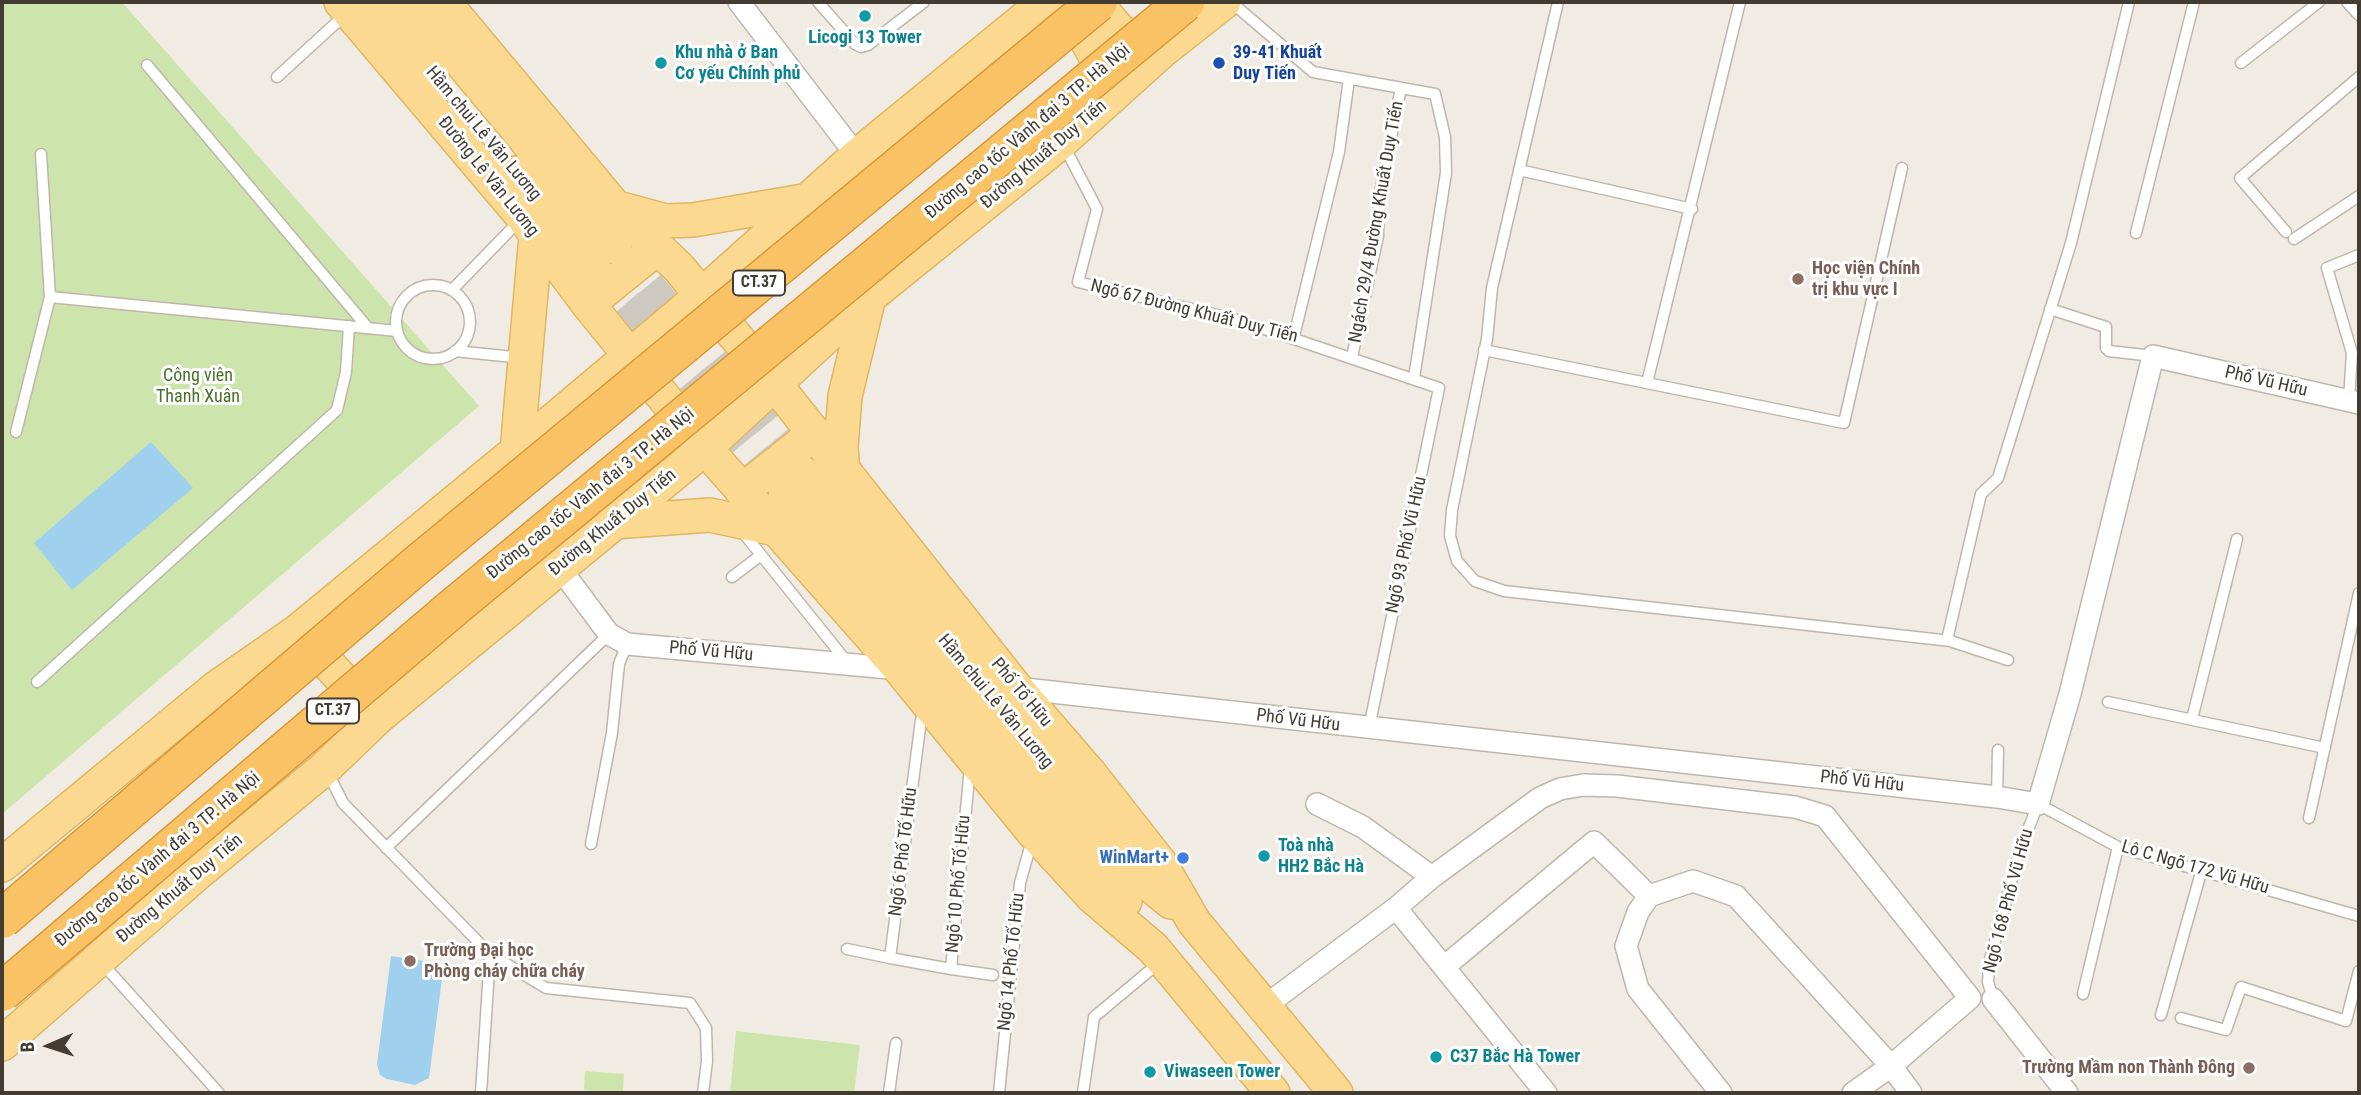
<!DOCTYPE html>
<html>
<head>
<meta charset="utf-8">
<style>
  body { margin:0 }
  #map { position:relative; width:2361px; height:1095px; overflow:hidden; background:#f1ece3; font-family:"Roboto Condensed",sans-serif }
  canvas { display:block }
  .frame { position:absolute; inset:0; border:4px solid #423c33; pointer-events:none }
  .north { position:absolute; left:14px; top:1011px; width:70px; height:70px; -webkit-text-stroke:5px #fff; paint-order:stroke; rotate:267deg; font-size:19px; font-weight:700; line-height:28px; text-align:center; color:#423c33 }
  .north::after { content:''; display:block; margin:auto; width:24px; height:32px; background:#423c33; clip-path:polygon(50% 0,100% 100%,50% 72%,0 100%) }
</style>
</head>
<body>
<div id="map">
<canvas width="2361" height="1095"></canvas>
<div class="frame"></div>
<div class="north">B</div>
</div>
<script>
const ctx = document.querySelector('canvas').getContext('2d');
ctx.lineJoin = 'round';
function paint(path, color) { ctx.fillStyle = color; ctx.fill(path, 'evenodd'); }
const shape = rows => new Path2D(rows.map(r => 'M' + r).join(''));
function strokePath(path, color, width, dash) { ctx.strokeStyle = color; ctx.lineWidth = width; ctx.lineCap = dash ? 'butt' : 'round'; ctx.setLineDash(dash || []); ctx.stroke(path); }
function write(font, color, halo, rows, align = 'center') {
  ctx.font = font + ' "Roboto Condensed",sans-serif'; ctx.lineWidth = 6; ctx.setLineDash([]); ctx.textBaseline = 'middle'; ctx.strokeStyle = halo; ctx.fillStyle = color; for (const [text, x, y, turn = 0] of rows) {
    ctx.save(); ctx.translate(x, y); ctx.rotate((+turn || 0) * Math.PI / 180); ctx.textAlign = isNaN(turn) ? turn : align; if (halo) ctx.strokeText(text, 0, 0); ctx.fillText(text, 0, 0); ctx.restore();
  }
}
paint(shape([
  [2,2,122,2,479,406,2,814],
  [736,1031,860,1045,854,1093,730,1093],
  [585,1071,624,1074,623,1093,584,1090]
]), '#cde5ac');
paint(shape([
  [151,442,193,488,72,590,34,543],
  [391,956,444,964,429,1078,415,1085,387,1079,380,1075,377,1064]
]), '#9fd0ed');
strokePath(shape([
  [616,247,805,474],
  [594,265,785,491]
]), '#cec9c0', 33, [33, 17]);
const service = shape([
  [818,2,855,44,861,47,868,45,924,2],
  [1231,2,1313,72,1435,94,1445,137,1446,173,1414,378],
  [1558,2,1492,288,1487,339,1452,510,1450,536,1457,561,1475,581,1504,591,1951,641],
  [2347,2,2359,15],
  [2241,63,2319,2],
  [147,65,368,328],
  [277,77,347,13],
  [1063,144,1097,209,1078,282,1238,320,1439,388,1369,728],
  [1519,170,1692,209],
  [2286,232,2240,178,2359,77],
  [2136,233,2194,2],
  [2294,239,2359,196],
  '396 322a37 37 0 1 1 74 0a37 37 0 1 1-74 0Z',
  [452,290,521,219],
  [50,297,397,331],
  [2050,309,2106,327,2106,348,2109,351,2153,356],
  [1294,336,1339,152,1349,79],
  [1484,350,1844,423,1902,168],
  [455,351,523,358],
  [1352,357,1378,236,1379,198,1401,88],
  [1647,383,1740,2],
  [2349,400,2352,353,2327,268,2359,255],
  [16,432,50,297,41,154],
  [741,530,847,662],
  [732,577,761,555],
  [2008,660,1947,640,1981,494,1998,478,2071,243,2129,2],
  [37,682,337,410,346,372,349,326],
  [2108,702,2325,748],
  [2192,719,2237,539],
  [970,767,951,969,993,975],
  [328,773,343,803,490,954,546,988,690,1003,706,1028,707,1061,703,1093],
  [1997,797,1998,750],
  [2309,818,2359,593],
  [591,844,612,733,619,664,627,644],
  [386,848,609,634],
  [847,949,890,958,921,720,926,709],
  [890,958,951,969],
  [100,961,219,1093],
  [2083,994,2118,847],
  [1993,999,1988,982,1989,963,2019,853,2038,804,2118,847,2359,916],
  [2161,1015,2202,869],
  [2181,1018,2226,1030,2241,987,2346,1021,2359,971],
  [481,1093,490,954],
  [889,1093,896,1043],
  [999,1093,1020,883,1032,840],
  [1083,1093,1094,1017,1160,962]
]);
const minor = shape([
  [739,2,857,156],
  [559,567,609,634,627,644,900,669],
  [1016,688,1997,797,2038,804,2070,694,2153,356,2359,403],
  [1317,804,1363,827,1432,877],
  [1396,908,1546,1093],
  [1444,967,1594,842,1649,896],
  [1993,999,2067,1093],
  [1265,1006,1396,908,1432,877,1540,798,1560,789,1583,785,1617,786,1795,807,1825,816,1970,998,1891,1066,1853,1093],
  [1721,1093,1638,989,1626,946,1638,912,1649,896,1693,881,1736,896,1891,1066,1911,1093]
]);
const primary = shape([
  [341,2,523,217,588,304,705,448,900,669,1034,833,1093,897,1153,948,1273,1093],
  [373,2,432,73],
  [411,2,615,247],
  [444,2,615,207,679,268,775,384,1016,688,1091,775,1160,863,1194,922,1336,1093],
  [1100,2,1106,15,1119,30,1139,43,1161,51],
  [1048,12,1065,21,1085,37,1097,59,1108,94],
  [515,173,594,265],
  [618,208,666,221,693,220,809,200],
  [588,304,657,248],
  [517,451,536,236],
  [843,472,841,447,845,396,869,297],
  [805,474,1143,879,1171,902],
  [742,491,815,433],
  [785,491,1125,901],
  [613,522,710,515,780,530],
  [300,633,372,712],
  [2,865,216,688,298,631,517,451,702,295,857,156,1045,2],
  [2,1044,200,871,325,768,378,717,705,448,869,297,1061,142,1162,51,1224,2]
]);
strokePath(service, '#bfb6a9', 13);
strokePath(minor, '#bfb6a9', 24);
strokePath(primary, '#dfb662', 36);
strokePath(service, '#fff', 10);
strokePath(minor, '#fff', 21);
strokePath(primary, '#fbd991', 33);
const motorwayBridge = shape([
  [2,919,418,564,1098,2],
  [2,992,454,607,1185,2]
]);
strokePath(motorwayBridge, '#d89736', 41, []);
strokePath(motorwayBridge, '#f9c365', 38);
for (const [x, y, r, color] of [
  [865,16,7,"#0f9aa8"],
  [661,63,7,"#0f9aa8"],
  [1219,63,7,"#1a4fb4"],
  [1798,279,7,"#8d6e63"],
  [1264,856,7,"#0f9aa8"],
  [1183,858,7,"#3f7fe0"],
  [410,961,7,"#8d6e63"],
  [1436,1057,7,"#0f9aa8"],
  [2249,1068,7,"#8d6e63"],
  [1150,1072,7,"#0f9aa8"]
]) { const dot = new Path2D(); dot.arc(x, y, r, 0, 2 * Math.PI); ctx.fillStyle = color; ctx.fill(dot); strokePath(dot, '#fff', 2.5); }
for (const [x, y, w] of [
  [759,283,52],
  [333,711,52]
]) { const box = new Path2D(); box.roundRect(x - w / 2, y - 12.5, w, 25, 5); ctx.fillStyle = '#fff'; ctx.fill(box); strokePath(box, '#423c33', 2); }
write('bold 16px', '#423c33', null, [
  ["CT.37",759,283],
  ["CT.37",333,711]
]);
write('bold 18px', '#0d838f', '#fff', [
  ["Licogi 13 Tower",865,38,"center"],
  ["Khu nhà ở Ban",675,53],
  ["Cơ yếu Chính phủ",675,74],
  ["Toà nhà",1278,846],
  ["HH2 Bắc Hà",1278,867],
  ["C37 Bắc Hà Tower",1450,1057],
  ["Viwaseen Tower",1164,1072]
], 'left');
write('bold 18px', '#164399', '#fff', [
  ["39-41 Khuất",1233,53],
  ["Duy Tiến",1233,74]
], 'left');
write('18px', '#423c33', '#fff', [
  ["Đường cao tốc Vành đai 3 TP. Hà Nội",1028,132,-40],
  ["Hầm chui Lê Văn Lương",483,134,50],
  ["Đường Khuất Duy Tiến",1044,155,-40],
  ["Đường Lê Văn Lương",488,177,51],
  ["Ngách 29/4 Đường Khuất Duy Tiến",1377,222,-80],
  ["Ngõ 67 Đường Khuất Duy Tiến",1194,312,14],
  ["Phố Vũ Hữu",2266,382,13],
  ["Đường cao tốc Vành đai 3 TP. Hà Nội",591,494,-39],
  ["Đường Khuất Duy Tiến",613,523,-39],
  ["Ngõ 93 Phố Vũ Hữu",1407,545,-78],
  ["Phố Vũ Hữu",711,652,5],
  ["Phố Tố Hữu",1021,693,50],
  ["Hầm chui Lê Văn Lương",995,702,50],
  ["Phố Vũ Hữu",1298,721,7],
  ["Phố Vũ Hữu",1862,782,6],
  ["Ngõ 6 Phố Tố Hữu",904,852,-83],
  ["Đường cao tốc Vành đai 3 TP. Hà Nội",158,860,-40],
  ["Lô C Ngõ 172 Vũ Hữu",2195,868,16],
  ["Ngõ 10 Phố Tố Hữu",959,884,-85],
  ["Đường Khuất Duy Tiến",180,889,-40],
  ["Ngõ 168 Phố Vũ Hữu",2009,901,-75],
  ["Ngõ 14 Phố Tố Hữu",1012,962,-84]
]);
write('bold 18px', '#785e54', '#fff', [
  ["Học viện Chính",1812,269],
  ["trị khu vực I",1812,290],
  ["Trường Đại học",424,951],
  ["Phòng cháy chữa cháy",424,972],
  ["Trường Mầm non Thành Đông",2235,1068,"right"]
], 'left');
write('18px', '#477129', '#fff', [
  ["Công viên",198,376],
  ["Thanh Xuân",198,397]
]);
write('bold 18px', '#366cbe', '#fff', [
  ["WinMart+",1169,858]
], 'right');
</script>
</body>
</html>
